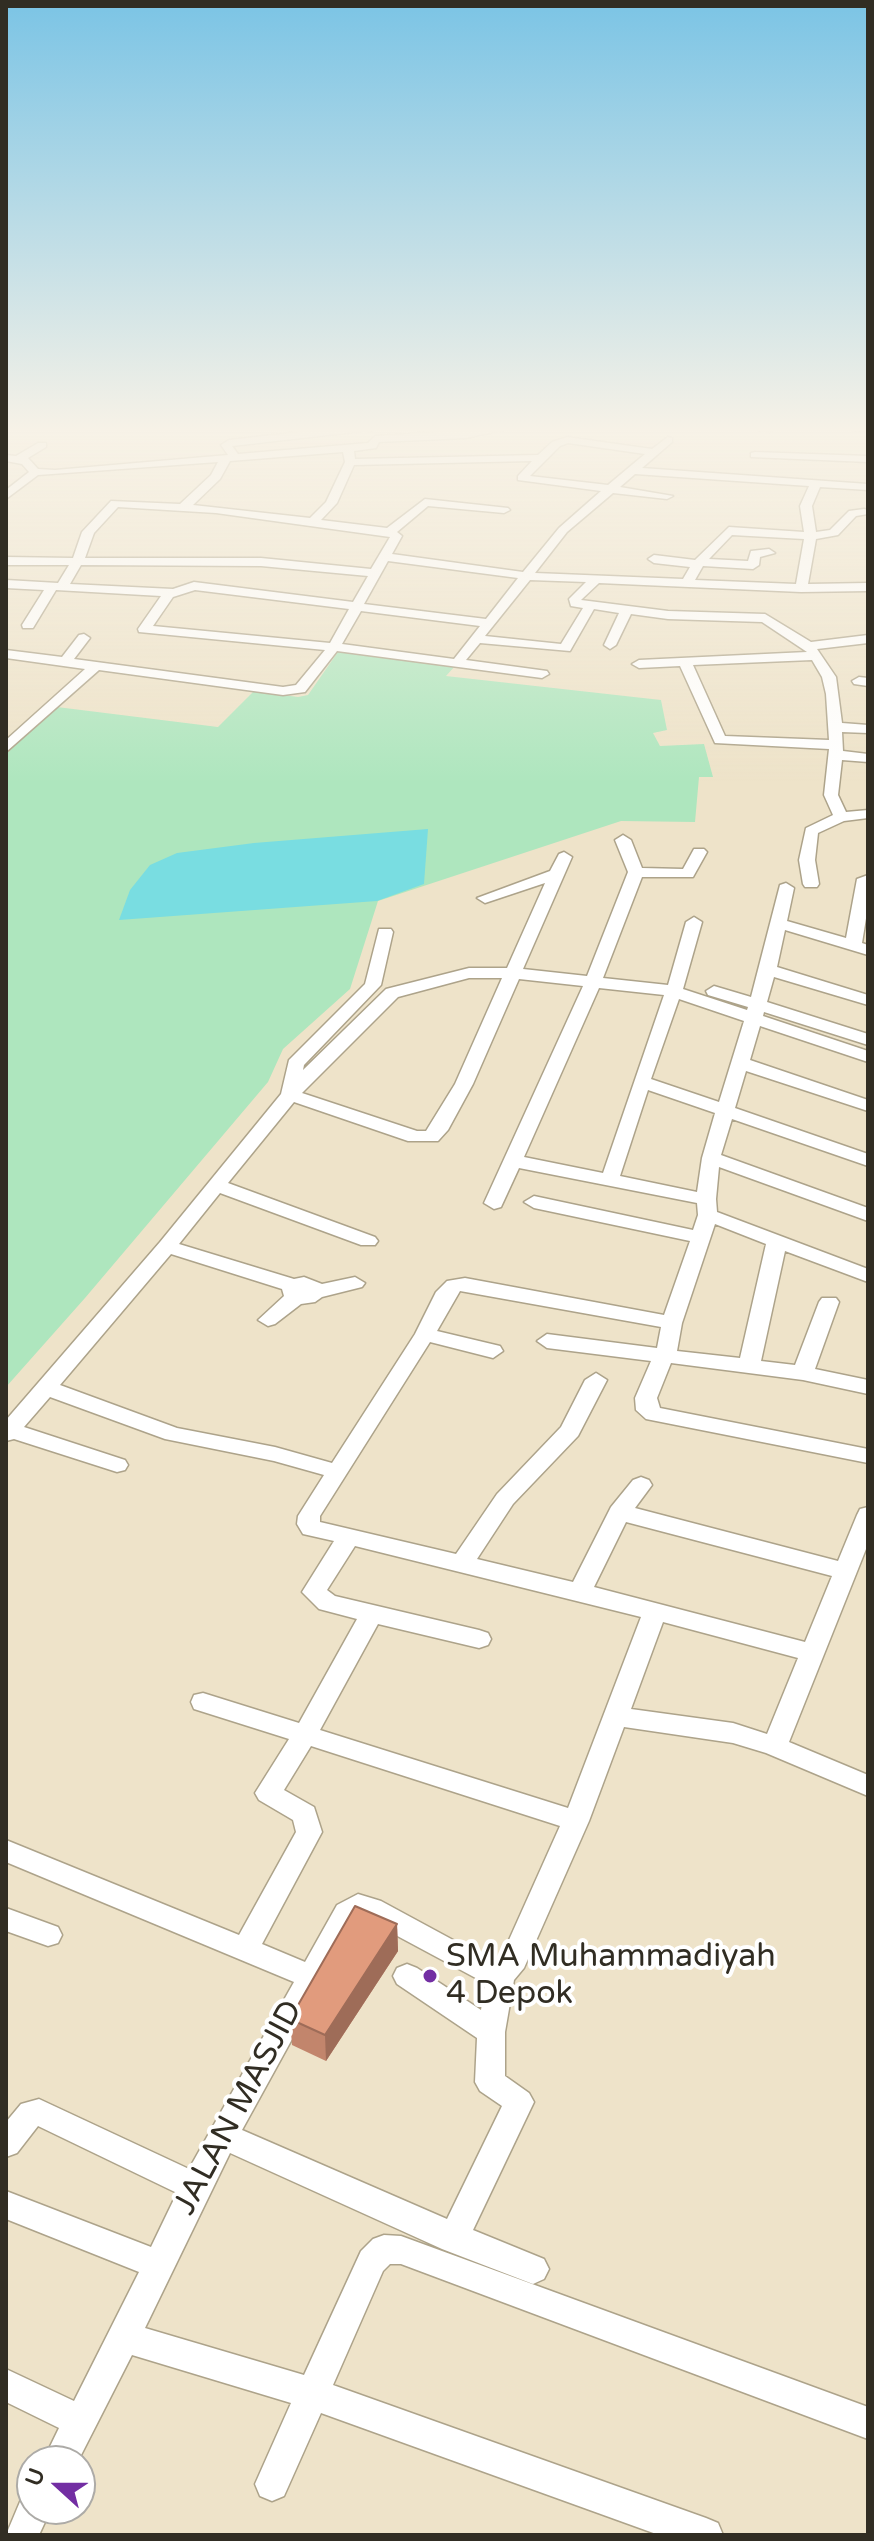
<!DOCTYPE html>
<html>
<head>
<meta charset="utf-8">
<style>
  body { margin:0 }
  #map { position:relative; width:874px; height:2541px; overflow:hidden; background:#eee3c9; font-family:"Varela Round",sans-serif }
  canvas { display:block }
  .frame { position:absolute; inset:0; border:8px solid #312d23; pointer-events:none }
  .north { position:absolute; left:16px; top:2445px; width:80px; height:80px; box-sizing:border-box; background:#fff; border:2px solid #adaba7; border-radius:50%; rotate:291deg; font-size:22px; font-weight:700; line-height:32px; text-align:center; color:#312d23 }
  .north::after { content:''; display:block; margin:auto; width:28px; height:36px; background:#732ea3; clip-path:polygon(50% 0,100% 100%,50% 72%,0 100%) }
</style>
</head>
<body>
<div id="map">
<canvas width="874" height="2541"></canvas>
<div class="frame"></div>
<div class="north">U</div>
</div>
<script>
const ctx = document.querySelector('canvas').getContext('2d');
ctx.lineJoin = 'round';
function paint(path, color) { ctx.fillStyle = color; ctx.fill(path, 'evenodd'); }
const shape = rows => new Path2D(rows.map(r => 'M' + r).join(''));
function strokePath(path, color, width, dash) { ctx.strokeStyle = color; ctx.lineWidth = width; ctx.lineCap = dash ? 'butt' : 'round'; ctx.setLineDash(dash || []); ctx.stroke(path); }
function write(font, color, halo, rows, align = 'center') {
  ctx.font = font + ' "Varela Round",sans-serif'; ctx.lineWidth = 8; ctx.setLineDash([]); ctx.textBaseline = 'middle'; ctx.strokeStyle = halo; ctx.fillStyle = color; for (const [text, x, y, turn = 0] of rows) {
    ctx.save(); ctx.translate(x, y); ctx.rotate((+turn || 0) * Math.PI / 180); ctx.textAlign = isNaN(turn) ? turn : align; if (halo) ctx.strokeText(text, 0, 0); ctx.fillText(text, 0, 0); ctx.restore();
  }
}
paint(shape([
  [340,649,456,665,446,676,661,700,667,730,653,733,660,746,704,744,713,777,699,777,695,822,621,821,378,901,350,989,283,1049,268,1082,85,1298,6,1387,6,754,57,707,218,727,254,691,298,697,308,695]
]), '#aee6be');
paint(shape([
  [428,829,424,884,377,901,119,920,130,890,150,865,177,853,254,843]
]), '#79dde1');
const street = shape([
  [345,427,377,427,372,430,232,446,238,454,368,443,375,436,516,427,466,438,379,442,376,448,354,451,355,459,538,455,552,442,567,437,652,449,668,437,672,438,672,442,642,468,868,484,868,490,820,487,812,506,816,532,830,530,849,511,864,509,868,510,868,514,856,516,838,535,816,539,808,584,868,583,868,591,801,592,599,583,581,600,668,611,765,614,811,642,868,635,868,643,817,649,836,677,842,723,868,725,868,733,842,732,843,751,868,754,868,762,842,760,838,795,846,812,868,810,868,818,844,821,818,833,815,860,819,884,817,887,805,887,803,884,799,860,806,828,833,815,824,795,829,749,715,743,680,666,639,668,632,664,639,660,807,652,762,622,668,619,631,614,616,645,610,649,604,645,619,613,594,609,570,651,480,643,466,660,547,671,549,674,542,678,337,651,305,692,283,695,99,670,6,752,6,740,85,669,6,658,6,650,62,657,79,635,84,634,90,638,74,659,283,687,296,685,325,650,139,632,138,629,161,596,56,590,33,628,23,628,22,625,44,590,6,588,6,580,58,583,69,565,6,565,6,557,73,558,82,532,111,501,180,504,211,475,218,462,38,475,6,499,6,490,29,472,22,464,6,461,6,455,16,456,38,443,46,443,46,447,28,458,38,469,55,470,228,455,221,445,229,440,345,427],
  [568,443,645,454,608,485,530,476,560,446,568,443],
  [343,452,345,462,326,502,310,518,193,505,220,479,230,461,343,452],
  [532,461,518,476,518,480,601,491,559,528,523,572,392,554,402,536,397,532,428,506,504,513,510,510,508,508,425,499,387,528,321,520,337,503,354,465,532,461],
  [635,474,809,486,800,506,804,532,729,527,695,560,654,555,648,559,654,563,690,567,683,579,535,573,567,532,613,493,667,499,673,496,620,487,635,474],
  [118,507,216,513,390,537,371,569,261,558,85,558,94,533,118,507],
  [732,535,804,539,796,584,695,580,703,566,753,569,759,565,760,557,775,553,769,549,751,551,748,561,709,559,732,535],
  [388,561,518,578,486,619,364,604,388,561],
  [81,565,261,566,368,576,353,602,194,582,173,589,70,584,81,565],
  [530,580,586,582,569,599,571,606,583,608,561,644,485,636,530,580],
  [195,590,349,609,330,643,153,626,173,597,195,590],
  [361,611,480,626,454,659,342,644,361,611],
  [812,660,822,677,826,694,829,740,725,736,693,665,812,660],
  [744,427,774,427,775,429,770,432,744,427],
  [848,427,868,427,868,430,853,430,848,427],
  [755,452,868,456,868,462,751,457,751,453,755,452],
  [859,677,868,678,868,686,854,684,852,681,859,677],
  [623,835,631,840,642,868,683,869,694,849,704,849,707,852,693,877,642,877,603,978,668,985,686,922,694,917,702,922,683,989,747,1010,748,1007,708,995,706,991,714,986,751,997,780,885,786,883,794,888,787,921,846,938,857,879,868,875,868,906,862,943,868,945,868,955,785,930,777,967,868,995,868,1005,774,977,767,1002,868,1034,868,1045,764,1012,763,1016,868,1051,868,1062,760,1026,750,1060,868,1100,868,1111,746,1071,735,1108,868,1154,868,1166,732,1119,721,1155,868,1208,868,1221,719,1167,716,1199,717,1212,868,1269,868,1282,785,1251,761,1361,795,1365,819,1302,822,1298,836,1298,839,1302,815,1369,868,1380,868,1394,803,1380,671,1363,657,1398,660,1408,868,1449,868,1463,646,1419,636,1410,635,1398,651,1361,547,1348,537,1341,547,1334,657,1348,661,1327,460,1291,437,1331,500,1346,503,1351,493,1358,430,1342,320,1516,320,1522,456,1554,497,1494,561,1427,585,1380,596,1373,607,1380,578,1436,513,1504,477,1559,573,1582,611,1507,633,1480,641,1477,649,1480,652,1485,635,1508,838,1561,857,1515,860,1509,868,1507,868,1544,789,1742,868,1775,868,1796,766,1753,733,1743,624,1727,589,1821,524,1968,514,1980,505,2032,505,2076,529,2093,534,2102,473,2230,544,2259,549,2269,544,2279,533,2284,442,2249,230,2153,145,2328,304,2375,361,2251,373,2239,384,2235,401,2236,868,2407,868,2439,401,2264,390,2264,383,2271,333,2385,706,2518,718,2523,723,2535,659,2535,321,2413,284,2496,272,2501,260,2496,255,2484,291,2403,132,2355,78,2461,43,2461,59,2428,6,2402,6,2369,74,2401,139,2272,6,2219,6,2191,151,2247,177,2193,38,2126,17,2153,6,2157,6,2122,21,2104,39,2099,189,2169,294,1982,6,1862,6,1840,239,1935,296,1832,293,1820,259,1800,255,1793,289,1739,194,1709,191,1702,194,1695,203,1693,299,1723,357,1619,319,1609,302,1592,334,1541,303,1534,297,1524,298,1516,324,1475,274,1461,165,1439,50,1397,24,1427,125,1460,128,1465,125,1470,117,1472,14,1439,6,1441,6,1420,160,1242,281,1094,289,1060,365,984,379,929,391,929,393,932,381,985,304,1065,303,1070,386,989,469,968,507,968,545,883,485,903,477,898,550,871,559,854,564,852,572,857,523,969,587,976,628,872,615,840,623,835],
  [469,978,502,978,455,1084,426,1131,417,1131,302,1093,398,997,469,978],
  [519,979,583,986,484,1203,494,1209,501,1207,519,1168,697,1203,698,1215,693,1230,534,1196,524,1202,534,1208,690,1241,664,1315,465,1278,447,1281,436,1292,415,1334,332,1463,275,1447,177,1428,60,1385,171,1254,282,1289,284,1296,258,1320,268,1326,275,1324,301,1304,315,1302,322,1297,362,1287,365,1283,355,1277,322,1284,304,1277,294,1279,179,1244,220,1193,361,1245,375,1245,378,1241,375,1237,228,1183,294,1102,408,1141,438,1141,448,1130,473,1084,519,979],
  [599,988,664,995,603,1173,524,1157,599,988],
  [679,999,744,1021,719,1102,651,1079,679,999],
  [648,1090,715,1113,702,1158,697,1192,620,1176,648,1090],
  [715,1224,766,1244,740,1358,677,1351,682,1323,715,1224],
  [626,1522,832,1576,805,1642,594,1587,626,1522],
  [355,1546,641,1617,568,1808,320,1730,378,1624,479,1648,488,1645,491,1639,488,1633,479,1630,335,1596,327,1590,355,1546],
  [663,1622,798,1658,767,1734,733,1723,631,1709,663,1622],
  [311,1746,560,1826,500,1960,490,1960,381,1901,358,1894,337,1905,305,1962,262,1944,322,1832,314,1807,284,1790,311,1746],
  [362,1917,485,1983,481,2010,417,1968,407,1964,397,1968,393,1976,397,1984,477,2038,475,2082,480,2091,502,2106,447,2219,242,2130,357,1921,362,1917],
  [6,1908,58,1927,62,1935,58,1943,48,1946,6,1931,6,1908],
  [32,2493,32,2509,51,2509,39,2535,6,2535,22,2497,32,2493]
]);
strokePath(street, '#ada38a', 3);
paint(street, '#fff');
paint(shape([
  [397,1924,398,1951,326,2061,292,2045,290,2019]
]), '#c2856c');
paint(shape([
  [397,1924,398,1951,326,2061,325,2035]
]), '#9e6c58');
const building = shape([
  [355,1906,397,1924,325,2035,290,2019,355,1906]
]);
paint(building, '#e19b7d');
strokePath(building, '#9e6c58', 2);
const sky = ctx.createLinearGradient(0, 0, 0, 783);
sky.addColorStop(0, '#7bc4e5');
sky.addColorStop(0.55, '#f7f2e7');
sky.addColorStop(1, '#f7f2e700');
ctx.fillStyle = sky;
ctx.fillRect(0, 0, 874, 783);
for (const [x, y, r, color] of [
  [430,1976,8,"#732ea3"]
]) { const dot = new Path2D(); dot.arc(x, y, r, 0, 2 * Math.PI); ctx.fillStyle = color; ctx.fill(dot); strokePath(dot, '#fff', 3); }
write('32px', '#312d23', '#fff', [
  ["SMA Muhammadiyah",446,1958],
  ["4 Depok",446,1995]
], 'left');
write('32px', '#312d23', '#fff', [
  ["JALAN MASJID",239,2108,-62]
]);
</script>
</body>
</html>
